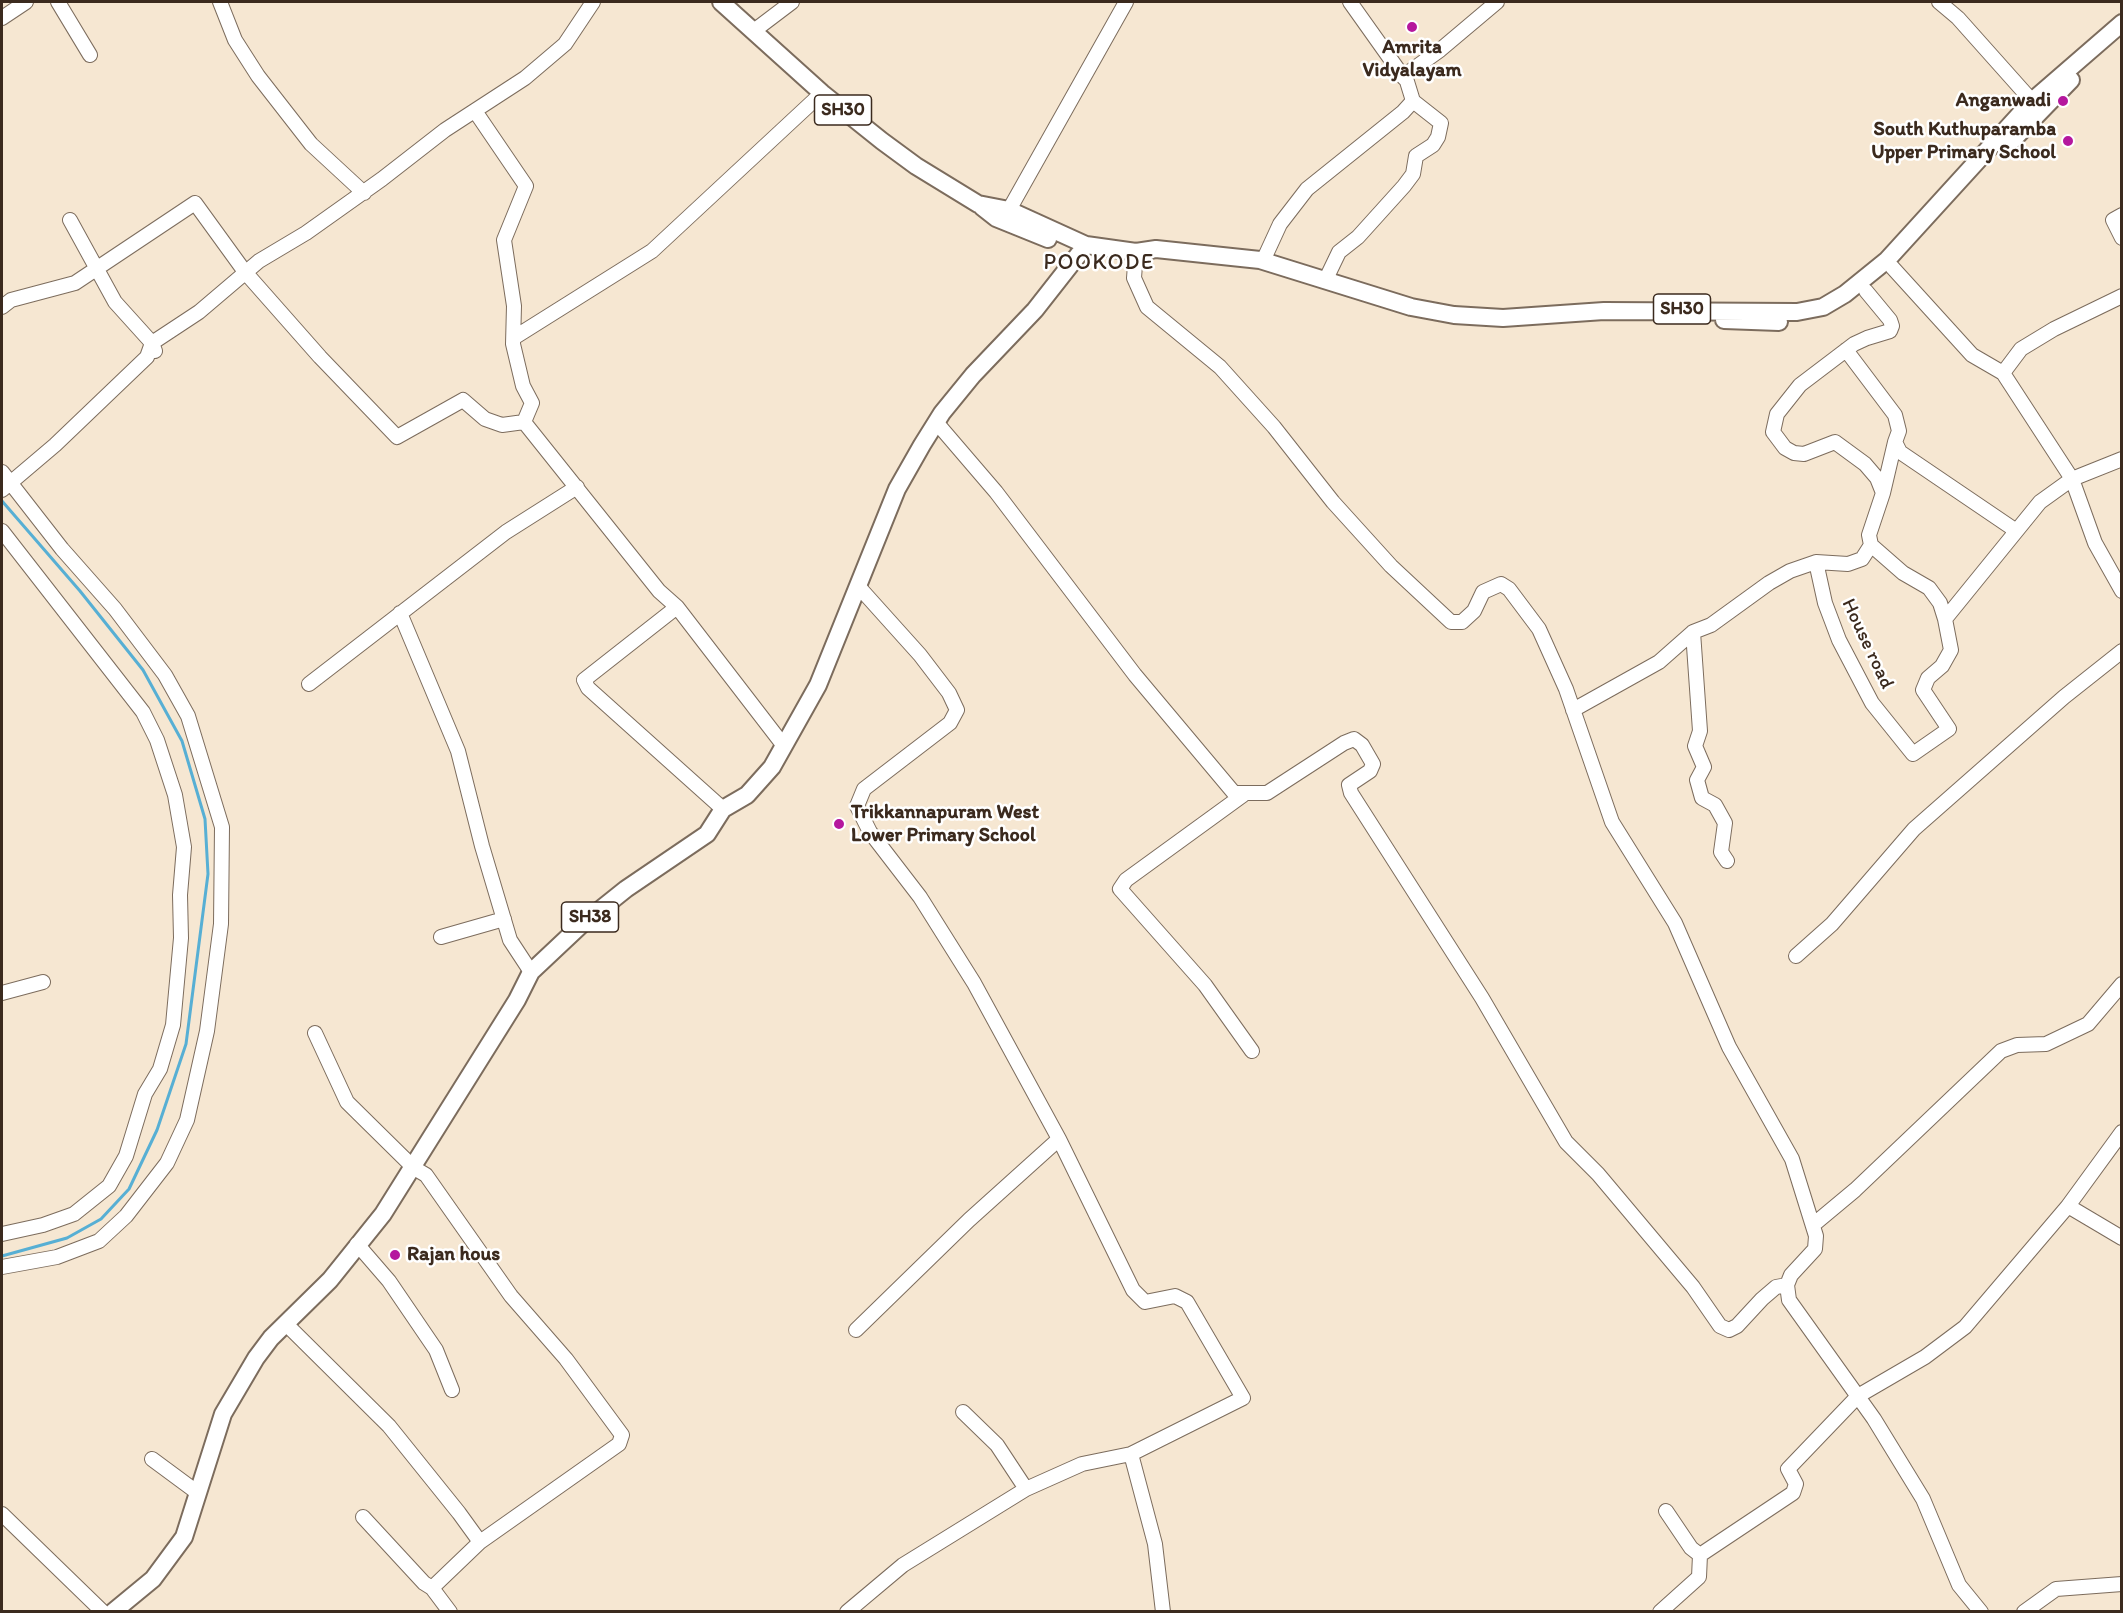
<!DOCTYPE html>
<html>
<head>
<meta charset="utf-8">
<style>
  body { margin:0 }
  #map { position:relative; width:2123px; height:1613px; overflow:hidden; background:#f6e7d2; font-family:Itim,sans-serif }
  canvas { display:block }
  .frame { position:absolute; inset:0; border:3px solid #3b2a1e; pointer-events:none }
</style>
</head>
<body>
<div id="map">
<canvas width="2123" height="1613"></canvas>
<div class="frame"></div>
</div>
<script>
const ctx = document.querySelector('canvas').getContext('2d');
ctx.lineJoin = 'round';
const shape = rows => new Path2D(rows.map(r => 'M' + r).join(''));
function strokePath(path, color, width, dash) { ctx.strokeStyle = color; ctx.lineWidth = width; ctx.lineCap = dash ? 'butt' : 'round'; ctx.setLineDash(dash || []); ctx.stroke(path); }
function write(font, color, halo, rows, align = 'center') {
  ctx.font = font + ' Itim,sans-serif'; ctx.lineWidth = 5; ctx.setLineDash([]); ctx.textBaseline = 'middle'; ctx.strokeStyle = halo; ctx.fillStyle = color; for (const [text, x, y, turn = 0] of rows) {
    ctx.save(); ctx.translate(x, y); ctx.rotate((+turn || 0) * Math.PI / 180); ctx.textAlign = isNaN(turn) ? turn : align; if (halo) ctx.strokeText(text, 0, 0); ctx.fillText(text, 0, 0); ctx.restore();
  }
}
strokePath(shape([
  [2,501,80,591,143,670,182,741,205,819,208,874,186,1044,157,1130,129,1189,101,1219,67,1238,2,1256]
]), '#57afd4', 3);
const minor = shape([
  [58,2,90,55],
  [220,2,235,40,258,76,311,144,364,193],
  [1350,2,1404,78],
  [1939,2,1958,18,2032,101],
  [2,18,26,2],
  [755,30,792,2],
  [475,111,526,186,504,240,514,306,513,344,523,386,532,403,524,422],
  [1009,210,1126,2],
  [2122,215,2113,220,2122,238],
  [70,220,115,302,152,343,155,351],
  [1136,252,1134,278,1147,307,1220,367,1274,427,1333,502,1391,566,1451,622,1462,622,1474,611,1483,592,1501,584,1509,589,1539,629,1566,689,1612,822,1675,923,1729,1047,1792,1159,1816,1236,1815,1249,1791,1275,1787,1285,1789,1300,1874,1419,1923,1499,1959,1585,1981,1612],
  [1263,261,1280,224,1307,189,1403,112,1413,101,1405,75,1440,50,1497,2],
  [1892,267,1972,355,2003,373,2072,479,2095,543,2122,591],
  [1326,279,1339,252,1358,237,1404,186,1413,174,1416,156,1433,145,1438,137,1441,123,1413,101],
  [2,307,11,300,75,283,195,203,245,272,320,357,397,437,463,400,485,419,502,425,524,422,659,591,677,607,784,746],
  [515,337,652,251,822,93],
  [1846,350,1895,415,1899,431,1895,442,1900,452,2015,530],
  [2003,373,2021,349,2054,329,2122,296],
  [936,422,996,492,1135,675,1234,793,1267,793,1344,743,1354,739,1362,745,1373,764,1370,771,1349,785,1351,793,1482,998,1566,1142,1598,1174,1693,1287,1720,1326,1729,1330,1737,1326,1762,1299,1776,1287,1787,1285],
  [2,472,62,549,115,609,165,675,188,716,222,827,221,924,207,1031,187,1120,167,1163,126,1216,99,1241,57,1257,2,1267],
  [2,490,55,445,147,357,152,343,199,312,259,261,306,233,382,179,445,130,525,78,565,44,593,2],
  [1883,493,1895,442],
  [2,531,143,712,157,740,175,795,184,847,180,895,181,938,173,1025,160,1069,145,1094,126,1156,109,1186,74,1214,43,1225,2,1234],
  [1816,562,1848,564,1862,559,1871,545],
  [677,607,584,680,588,688,723,809],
  [400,613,458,751,482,846,510,940,531,972],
  [1945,619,2040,502,2072,479,2122,459],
  [309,684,506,532,577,487],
  [1573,710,1659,662,1693,632],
  [1243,795,1126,880,1120,889,1205,985,1252,1051],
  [1727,861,1721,852,1725,823,1715,805,1702,798,1697,780,1704,767,1695,746,1700,731,1693,632,1711,625,1769,583,1790,571,1816,562,1825,603,1839,640,1872,703,1913,754,1949,729,1923,690,1928,678,1942,666,1951,650,1945,619,1940,603,1929,588,1903,573,1871,545,1869,535,1883,493,1877,478,1865,464,1835,442,1804,454,1794,453,1785,448,1773,432,1777,414,1800,385,1854,344,1867,338,1890,331,1892,326,1890,320,1866,291],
  [441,937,504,919],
  [1796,956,1832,924,1914,829,2064,697,2122,651],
  [2,993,43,982],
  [315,1033,347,1102,414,1168,426,1175,511,1296,566,1359,622,1435,619,1444,480,1542,432,1588],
  [2068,1206,2122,1238],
  [1813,1225,1855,1190,2001,1051,2017,1045,2046,1044,2088,1024,2122,984],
  [357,1244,389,1281,436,1350,452,1390],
  [286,1324,389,1426,459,1513,480,1542],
  [856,1330,969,1220,1059,1139],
  [963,1412,997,1445,1026,1489],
  [1131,1454,1155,1544,1163,1612],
  [152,1459,198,1493],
  [1666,1511,1691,1548,1700,1555],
  [2,1514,103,1612],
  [363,1517,424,1583,432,1588,450,1612],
  [1700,1555,1793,1493,1796,1484,1788,1469,1858,1396,1925,1357,1965,1327,2068,1206,2122,1132],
  [847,1612,903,1565,1026,1489,1082,1464,1131,1454,1243,1398,1187,1302,1175,1296,1145,1302,1133,1290,1059,1139,974,983,920,897,870,832,857,806,864,789,950,723,957,710,949,693,920,655,858,586],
  [1660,1612,1699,1577,1700,1555],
  [2024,1612,2056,1589,2122,1584]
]);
const major = shape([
  [721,2,822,93,882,141,916,166,978,204,1009,210,1086,245,1136,252,1156,249,1260,260,1411,307,1454,315,1503,318,1604,311,1797,312,1823,307,1845,294,1887,260,2032,101,2122,23],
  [2005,148,2071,80],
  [982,207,996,218,1048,239],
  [1724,320,1779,322],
  [113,1612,153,1579,184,1537,223,1414,256,1358,271,1338,330,1280,383,1214,517,1000,531,972,581,925,626,889,707,834,723,809,747,795,772,767,818,685,897,489,922,445,942,413,973,375,1035,310,1086,245]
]);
strokePath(minor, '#7c6c5d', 16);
strokePath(major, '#7c6c5d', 20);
strokePath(minor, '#fff', 14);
strokePath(major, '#fff', 16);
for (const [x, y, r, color] of [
  [1412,27,6,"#b5179e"],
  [2063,101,6,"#b5179e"],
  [2068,141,6,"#b5179e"],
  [839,824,6,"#b5179e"],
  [395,1255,6,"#b5179e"]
]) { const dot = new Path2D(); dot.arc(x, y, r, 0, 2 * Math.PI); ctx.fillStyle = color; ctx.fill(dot); strokePath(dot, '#fff', 2); }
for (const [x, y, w] of [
  [843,110,57],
  [1682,309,57],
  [590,917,57]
]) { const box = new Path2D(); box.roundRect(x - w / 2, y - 15, w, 30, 4.5); ctx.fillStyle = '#fff'; ctx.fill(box); strokePath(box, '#3b2a1e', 1.5); }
write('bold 18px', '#3b2a1e', null, [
  ["SH30",843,110],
  ["SH30",1682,309],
  ["SH38",590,917]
]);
write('bold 20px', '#3b2a1e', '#fff', [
  ["Amrita",1412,48,"center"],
  ["Vidyalayam",1412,71,"center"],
  ["Anganwadi",2051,101],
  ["South Kuthuparamba",2056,130],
  ["Upper Primary School",2056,153],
  ["Trikkannapuram West",851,813,"left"],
  ["Lower Primary School",851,836,"left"],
  ["Rajan hous",407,1255,"left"]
], 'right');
write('20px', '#3b2a1e', '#fff', [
  ["House road",1867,644,65]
]);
ctx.letterSpacing = '1.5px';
write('22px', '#3b2a1e', '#fff', [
  ["POOKODE",1099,263]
]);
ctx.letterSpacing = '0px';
</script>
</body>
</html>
